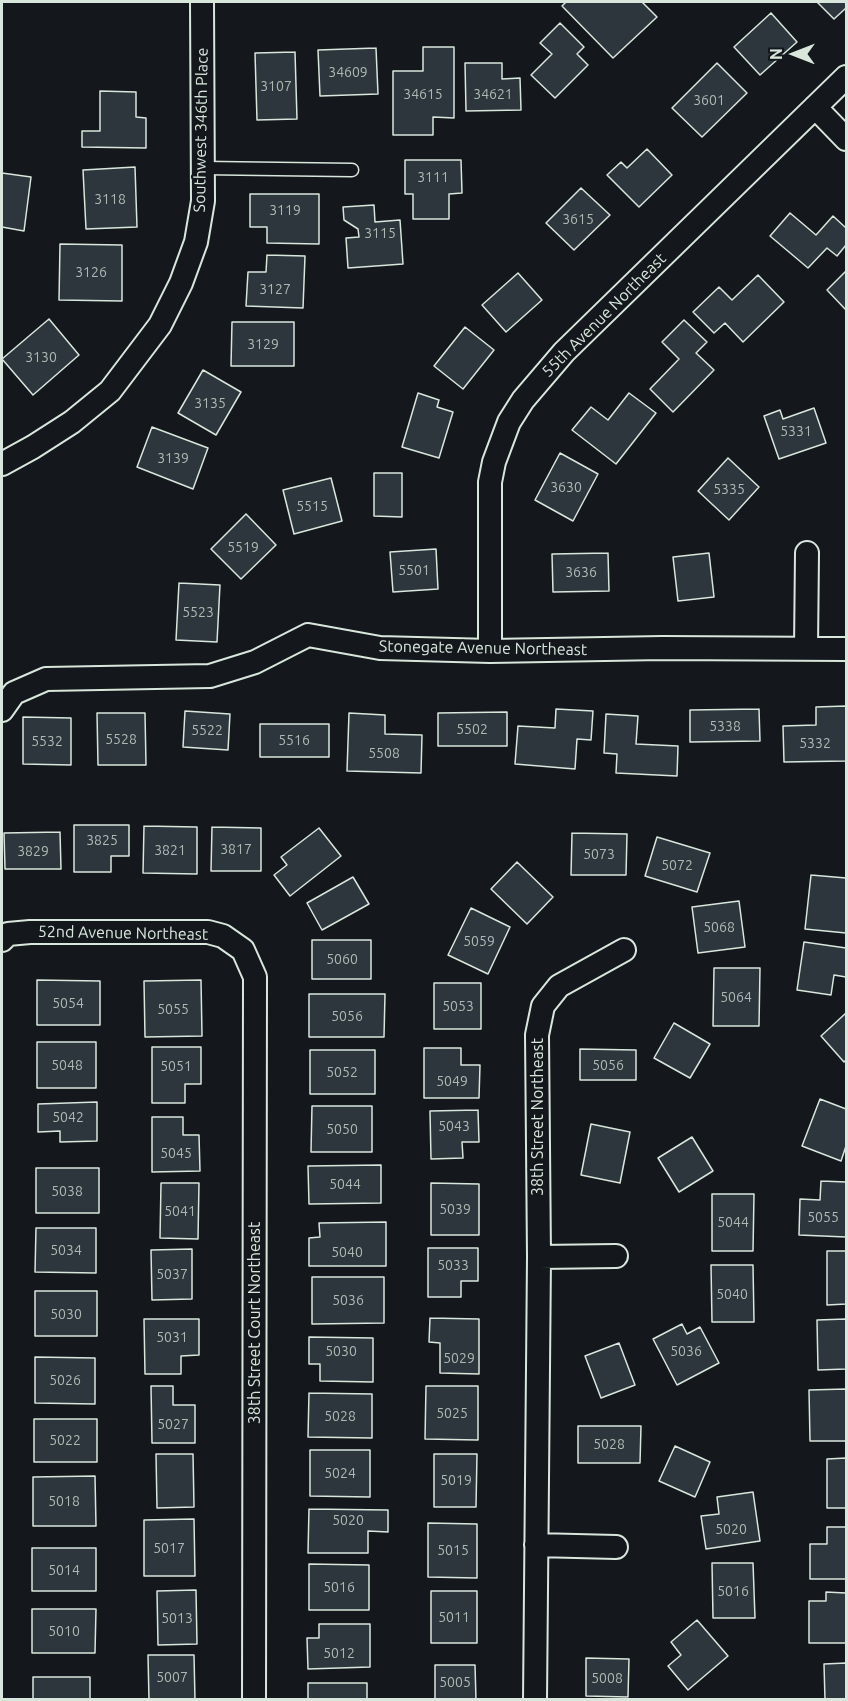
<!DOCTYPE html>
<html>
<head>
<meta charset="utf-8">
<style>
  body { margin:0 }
  #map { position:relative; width:848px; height:1701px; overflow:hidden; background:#14181c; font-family:Ubuntu,sans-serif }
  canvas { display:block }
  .frame { position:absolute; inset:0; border:3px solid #d8e6dc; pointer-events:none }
  .north { position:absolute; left:764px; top:24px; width:60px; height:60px; -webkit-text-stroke:4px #14181c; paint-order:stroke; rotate:270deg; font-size:16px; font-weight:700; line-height:24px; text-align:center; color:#d8e6dc }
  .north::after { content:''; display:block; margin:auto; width:21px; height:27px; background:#d8e6dc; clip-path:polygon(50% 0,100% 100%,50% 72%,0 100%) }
</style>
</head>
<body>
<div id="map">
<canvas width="848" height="1701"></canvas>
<div class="frame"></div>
<div class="north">N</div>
</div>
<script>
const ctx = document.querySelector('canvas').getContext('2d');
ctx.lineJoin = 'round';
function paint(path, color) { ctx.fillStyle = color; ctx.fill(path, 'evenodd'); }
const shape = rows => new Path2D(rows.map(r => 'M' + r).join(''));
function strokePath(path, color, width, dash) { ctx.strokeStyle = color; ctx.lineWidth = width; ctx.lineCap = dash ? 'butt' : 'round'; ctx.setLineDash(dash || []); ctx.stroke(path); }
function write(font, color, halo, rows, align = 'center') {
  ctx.font = font + ' Ubuntu,sans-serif'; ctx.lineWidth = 4.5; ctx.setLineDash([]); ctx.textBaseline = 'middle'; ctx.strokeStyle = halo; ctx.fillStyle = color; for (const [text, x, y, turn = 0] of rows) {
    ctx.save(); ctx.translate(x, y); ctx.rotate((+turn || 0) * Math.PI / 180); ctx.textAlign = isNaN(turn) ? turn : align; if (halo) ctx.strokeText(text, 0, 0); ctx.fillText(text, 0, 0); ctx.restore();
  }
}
const building = shape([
  [566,2,642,2,657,17,613,58,562,6,566,2],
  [817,2,846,2,846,8,834,19,817,2],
  [771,13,797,42,760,75,734,47,771,13],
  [560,23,584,47,577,54,588,65,555,98,531,75,552,54,540,43,560,23],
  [423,47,454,47,454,118,433,117,433,135,393,135,393,71,423,71,423,47],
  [376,48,378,94,320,96,318,50,376,48],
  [295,52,297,119,257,120,255,53,295,52],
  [465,63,502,63,502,79,520,78,521,110,466,111,465,63],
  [717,63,747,93,702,137,672,108,717,63],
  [100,91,136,92,136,117,146,118,146,148,82,147,82,131,100,131,100,91],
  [647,149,672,175,639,207,607,175,621,162,627,168,647,149],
  [405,160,461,160,462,193,449,194,449,219,413,219,413,194,405,194,405,160],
  [135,167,137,227,86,229,83,170,135,167],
  [2,173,31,177,24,231,2,227,2,173],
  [581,188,610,215,574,250,546,223,581,188],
  [250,194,319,194,319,244,267,243,267,227,250,227,250,194],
  [374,205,375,222,400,220,403,264,348,268,346,238,359,237,358,229,344,220,343,207,374,205],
  [790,213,816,235,833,216,846,228,846,245,837,256,827,248,808,268,770,236,790,213],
  [60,244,122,245,122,301,59,300,60,244],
  [267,255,305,256,303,308,246,306,248,272,266,272,267,255],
  [846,271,846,310,827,290,846,271],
  [518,273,542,300,506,332,482,305,518,273],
  [758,275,784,302,743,342,725,323,714,333,693,312,719,287,732,300,758,275],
  [49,319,79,355,33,395,2,359,49,319],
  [684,320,707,342,696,353,714,370,673,412,650,389,679,359,662,342,684,320],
  [232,322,294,322,294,366,231,366,232,322],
  [465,327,494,350,463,389,434,366,465,327],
  [203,370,241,392,216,435,178,413,203,370],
  [418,393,439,400,437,407,453,412,439,458,402,447,418,393],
  [629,393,656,413,616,464,572,430,591,407,608,420,629,393],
  [814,408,826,443,779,459,764,416,780,410,783,419,814,408],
  [152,427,208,448,193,489,137,467,152,427],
  [560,453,598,474,573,521,535,500,560,453],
  [728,458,759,487,729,520,698,491,728,458],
  [374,473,402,473,402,517,374,516,374,473],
  [331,478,342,521,294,534,283,490,331,478],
  [246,514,276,545,241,579,211,549,246,514],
  [436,549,438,589,393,592,390,552,436,549],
  [608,553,609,591,553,592,552,554,608,553],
  [709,553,714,597,678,601,673,557,709,553],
  [179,583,220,585,217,642,176,640,179,583],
  [846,706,846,761,784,762,783,726,816,725,816,707,846,706],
  [556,709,593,711,591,740,577,739,575,769,515,764,518,726,555,728,556,709],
  [759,709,760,741,690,742,690,710,759,709],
  [185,711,230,714,228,750,183,747,185,711],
  [507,712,507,746,438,746,438,713,507,712],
  [97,713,145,713,146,765,98,765,97,713],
  [349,713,385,715,385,734,422,735,421,773,347,771,349,713],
  [606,714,638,716,636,744,678,746,677,776,616,773,617,754,604,753,606,714],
  [23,717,71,718,71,765,23,764,23,717],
  [260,724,329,724,329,757,260,757,260,724],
  [74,825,129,825,129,856,111,856,111,872,74,872,74,825],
  [144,826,197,827,197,874,143,873,144,826],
  [212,827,261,828,261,871,211,871,212,827],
  [319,828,341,856,290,896,274,875,287,865,281,857,319,828],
  [60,832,61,869,5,869,4,833,60,832],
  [572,833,627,834,626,875,571,875,572,833],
  [657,837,710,853,697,892,645,876,657,837],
  [517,862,553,897,527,924,491,889,517,862],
  [811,875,846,878,846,933,805,929,811,875],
  [353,877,369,904,322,930,307,903,353,877],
  [739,901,745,947,698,953,692,907,739,901],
  [471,908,510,927,488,974,448,955,471,908],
  [312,940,371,940,371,979,312,979,312,940],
  [804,942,846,948,846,977,834,975,831,995,797,990,804,942],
  [714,968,760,968,759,1026,713,1026,714,968],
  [37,980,100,981,100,1025,37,1025,37,980],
  [201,980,202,1036,145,1037,144,981,201,980],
  [434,983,481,983,481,1029,434,1029,434,983],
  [309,994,385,994,384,1037,309,1037,309,994],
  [846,1013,846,1060,844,1062,821,1036,846,1013],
  [674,1023,710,1044,690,1078,654,1058,674,1023],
  [37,1042,96,1042,96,1088,37,1088,37,1042],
  [152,1047,201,1047,201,1084,185,1084,185,1103,152,1103,152,1047],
  [424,1048,461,1048,461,1065,480,1065,479,1098,424,1098,424,1048],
  [580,1049,636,1050,636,1080,580,1080,580,1049],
  [310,1050,375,1050,375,1094,310,1094,310,1050],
  [820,1099,846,1109,846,1146,841,1161,802,1146,820,1099],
  [97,1102,97,1141,60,1142,60,1131,38,1132,38,1104,97,1102],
  [312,1106,372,1106,372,1152,311,1152,312,1106],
  [478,1110,479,1142,462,1142,463,1158,431,1159,430,1111,478,1110],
  [152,1117,183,1117,183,1135,199,1135,200,1171,152,1172,152,1117],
  [591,1124,630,1132,620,1183,581,1175,591,1124],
  [692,1137,713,1171,679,1192,658,1158,692,1137],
  [381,1165,381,1203,309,1204,308,1166,381,1165],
  [36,1168,99,1168,99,1213,36,1213,36,1168],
  [821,1181,846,1182,846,1237,799,1235,800,1199,820,1200,821,1181],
  [161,1183,199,1183,198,1239,160,1238,161,1183],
  [431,1183,479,1184,479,1235,431,1235,431,1183],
  [712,1194,754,1194,753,1251,712,1251,712,1194],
  [386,1222,386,1266,309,1266,309,1238,320,1237,319,1223,386,1222],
  [36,1228,96,1228,96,1273,35,1272,36,1228],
  [428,1248,478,1248,478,1281,461,1281,461,1297,428,1297,428,1248],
  [192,1249,192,1299,152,1300,151,1250,192,1249],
  [827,1251,846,1251,846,1304,827,1305,827,1251],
  [711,1265,753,1265,754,1322,712,1322,711,1265],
  [312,1277,384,1277,384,1323,312,1324,312,1277],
  [35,1291,97,1291,97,1336,35,1336,35,1291],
  [430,1318,479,1319,479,1374,440,1373,440,1343,429,1342,430,1318],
  [144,1319,199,1319,199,1355,181,1356,181,1374,145,1374,144,1319],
  [846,1319,846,1369,818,1370,817,1320,846,1319],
  [682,1324,687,1334,700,1327,719,1363,677,1385,653,1339,682,1324],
  [309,1337,373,1338,373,1382,320,1381,320,1364,309,1364,309,1337],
  [619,1343,635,1385,601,1398,585,1356,619,1343],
  [35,1357,95,1358,95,1404,35,1403,35,1357],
  [151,1386,173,1386,173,1405,195,1405,195,1443,152,1443,151,1386],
  [426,1386,478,1386,478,1440,425,1439,426,1386],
  [846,1389,846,1441,810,1441,809,1390,846,1389],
  [309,1393,372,1394,372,1438,308,1437,309,1393],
  [34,1419,97,1419,97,1462,34,1462,34,1419],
  [578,1426,641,1426,640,1463,578,1463,578,1426],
  [675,1446,710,1462,695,1497,659,1481,675,1446],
  [310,1450,370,1450,370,1497,310,1496,310,1450],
  [156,1454,193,1454,194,1507,157,1508,156,1454],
  [434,1454,477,1454,476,1507,434,1507,434,1454],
  [846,1458,846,1508,827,1508,827,1459,846,1458],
  [95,1476,96,1526,33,1526,33,1477,95,1476],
  [753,1492,760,1541,706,1549,701,1516,719,1514,717,1497,753,1492],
  [309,1509,388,1510,388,1532,368,1531,368,1553,308,1553,309,1509],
  [194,1519,195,1576,144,1576,144,1520,194,1519],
  [428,1523,477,1524,477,1578,428,1577,428,1523],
  [827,1527,846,1527,846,1579,810,1579,810,1544,827,1544,827,1527],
  [32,1548,96,1548,96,1591,32,1591,32,1548],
  [712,1563,753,1563,755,1618,713,1618,712,1563],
  [309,1564,369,1565,369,1610,309,1610,309,1564],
  [196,1590,197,1644,158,1645,157,1591,196,1590],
  [431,1591,477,1591,477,1643,431,1643,431,1591],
  [826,1592,846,1593,846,1643,809,1643,809,1601,826,1601,826,1592],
  [32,1609,96,1609,95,1653,32,1653,32,1609],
  [697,1620,728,1656,688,1690,668,1666,681,1655,671,1642,697,1620],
  [319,1624,370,1624,370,1667,308,1669,307,1638,319,1638,319,1624],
  [148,1655,194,1655,195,1700,149,1700,148,1655],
  [586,1658,629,1659,628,1697,586,1696,586,1658],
  [846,1663,846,1700,825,1700,824,1664,846,1663],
  [435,1665,475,1665,476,1700,435,1700,435,1665],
  [33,1677,90,1677,90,1700,33,1700,33,1677],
  [308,1683,367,1683,367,1700,308,1700,308,1683]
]);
paint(building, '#2c363c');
strokePath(building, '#d8e6dc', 1.5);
const lane = shape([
  [203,168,352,170]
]);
const street = shape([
  [815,107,846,139],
  [2,464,33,447,72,422,110,391,160,325,181,283,196,242,203,201,202,2],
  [806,648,807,553],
  [490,651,490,482,494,462,509,422,523,400,564,352,846,77],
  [2,710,14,693,46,679,210,676,255,662,308,635,380,648,490,651,662,648,846,649],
  [2,940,8,934,30,932,208,932,223,936,243,950,255,977,254,1700],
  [539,1257,616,1256],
  [536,1545,616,1547],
  [535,1700,539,1257,537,1035,543,1006,559,986,624,950]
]);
strokePath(lane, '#d8e6dc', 15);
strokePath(street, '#d8e6dc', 26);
strokePath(lane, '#14181c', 12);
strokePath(street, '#14181c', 22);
write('14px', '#adbab4', null, [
  ["34609",348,72],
  ["3107",276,86],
  ["34615",423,94],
  ["34621",493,94],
  ["3601",709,100],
  ["3111",433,177],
  ["3118",110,199],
  ["3119",285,210],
  ["3615",578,219],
  ["3115",380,233],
  ["3126",91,272],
  ["3127",275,289],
  ["3129",263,344],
  ["3130",41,357],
  ["3135",210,403],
  ["5331",796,431],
  ["3139",173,458],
  ["3630",566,487],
  ["5335",729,489],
  ["5515",312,506],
  ["5519",243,547],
  ["5501",414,570],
  ["3636",581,572],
  ["5523",198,612],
  ["5338",725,726],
  ["5502",472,729],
  ["5522",207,730],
  ["5528",121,739],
  ["5516",294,740],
  ["5532",47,741],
  ["5332",815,743],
  ["5508",384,753],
  ["3825",102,840],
  ["3817",236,849],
  ["3821",170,850],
  ["3829",33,851],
  ["5073",599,854],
  ["5072",677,865],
  ["5068",719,927],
  ["5059",479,941],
  ["5060",342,959],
  ["5064",736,997],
  ["5054",68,1003],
  ["5053",458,1006],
  ["5055",173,1009],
  ["5056",347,1016],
  ["5048",67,1065],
  ["5056",608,1065],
  ["5051",176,1066],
  ["5052",342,1072],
  ["5049",452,1081],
  ["5042",68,1117],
  ["5043",454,1126],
  ["5050",342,1129],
  ["5045",176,1153],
  ["5044",345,1184],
  ["5038",67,1191],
  ["5039",455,1209],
  ["5041",180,1211],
  ["5055",823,1217],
  ["5044",733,1222],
  ["5034",66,1250],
  ["5040",347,1252],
  ["5033",453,1265],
  ["5037",172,1274],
  ["5040",732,1294],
  ["5036",348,1300],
  ["5030",66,1314],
  ["5031",172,1337],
  ["5030",341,1351],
  ["5036",686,1351],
  ["5029",459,1358],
  ["5026",65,1380],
  ["5025",452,1413],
  ["5028",340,1416],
  ["5027",173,1424],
  ["5022",65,1440],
  ["5028",609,1444],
  ["5024",340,1473],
  ["5019",456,1480],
  ["5018",64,1501],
  ["5020",348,1520],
  ["5020",731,1529],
  ["5017",169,1548],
  ["5015",453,1550],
  ["5014",64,1570],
  ["5016",339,1587],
  ["5016",733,1591],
  ["5011",454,1617],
  ["5013",177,1618],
  ["5010",64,1631],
  ["5012",339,1653],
  ["5007",172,1677],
  ["5008",607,1678],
  ["5005",455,1682]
]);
write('16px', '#d8e6dc', '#14181c', [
  ["Southwest 346th Place",201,130,-89],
  ["55th Avenue Northeast",604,315,-45],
  ["Stonegate Avenue Northeast",483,648,1],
  ["52nd Avenue Northeast",123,933,1],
  ["38th Street Northeast",538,1117,-90],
  ["38th Street Court Northeast",255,1323,-90]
]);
</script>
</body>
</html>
